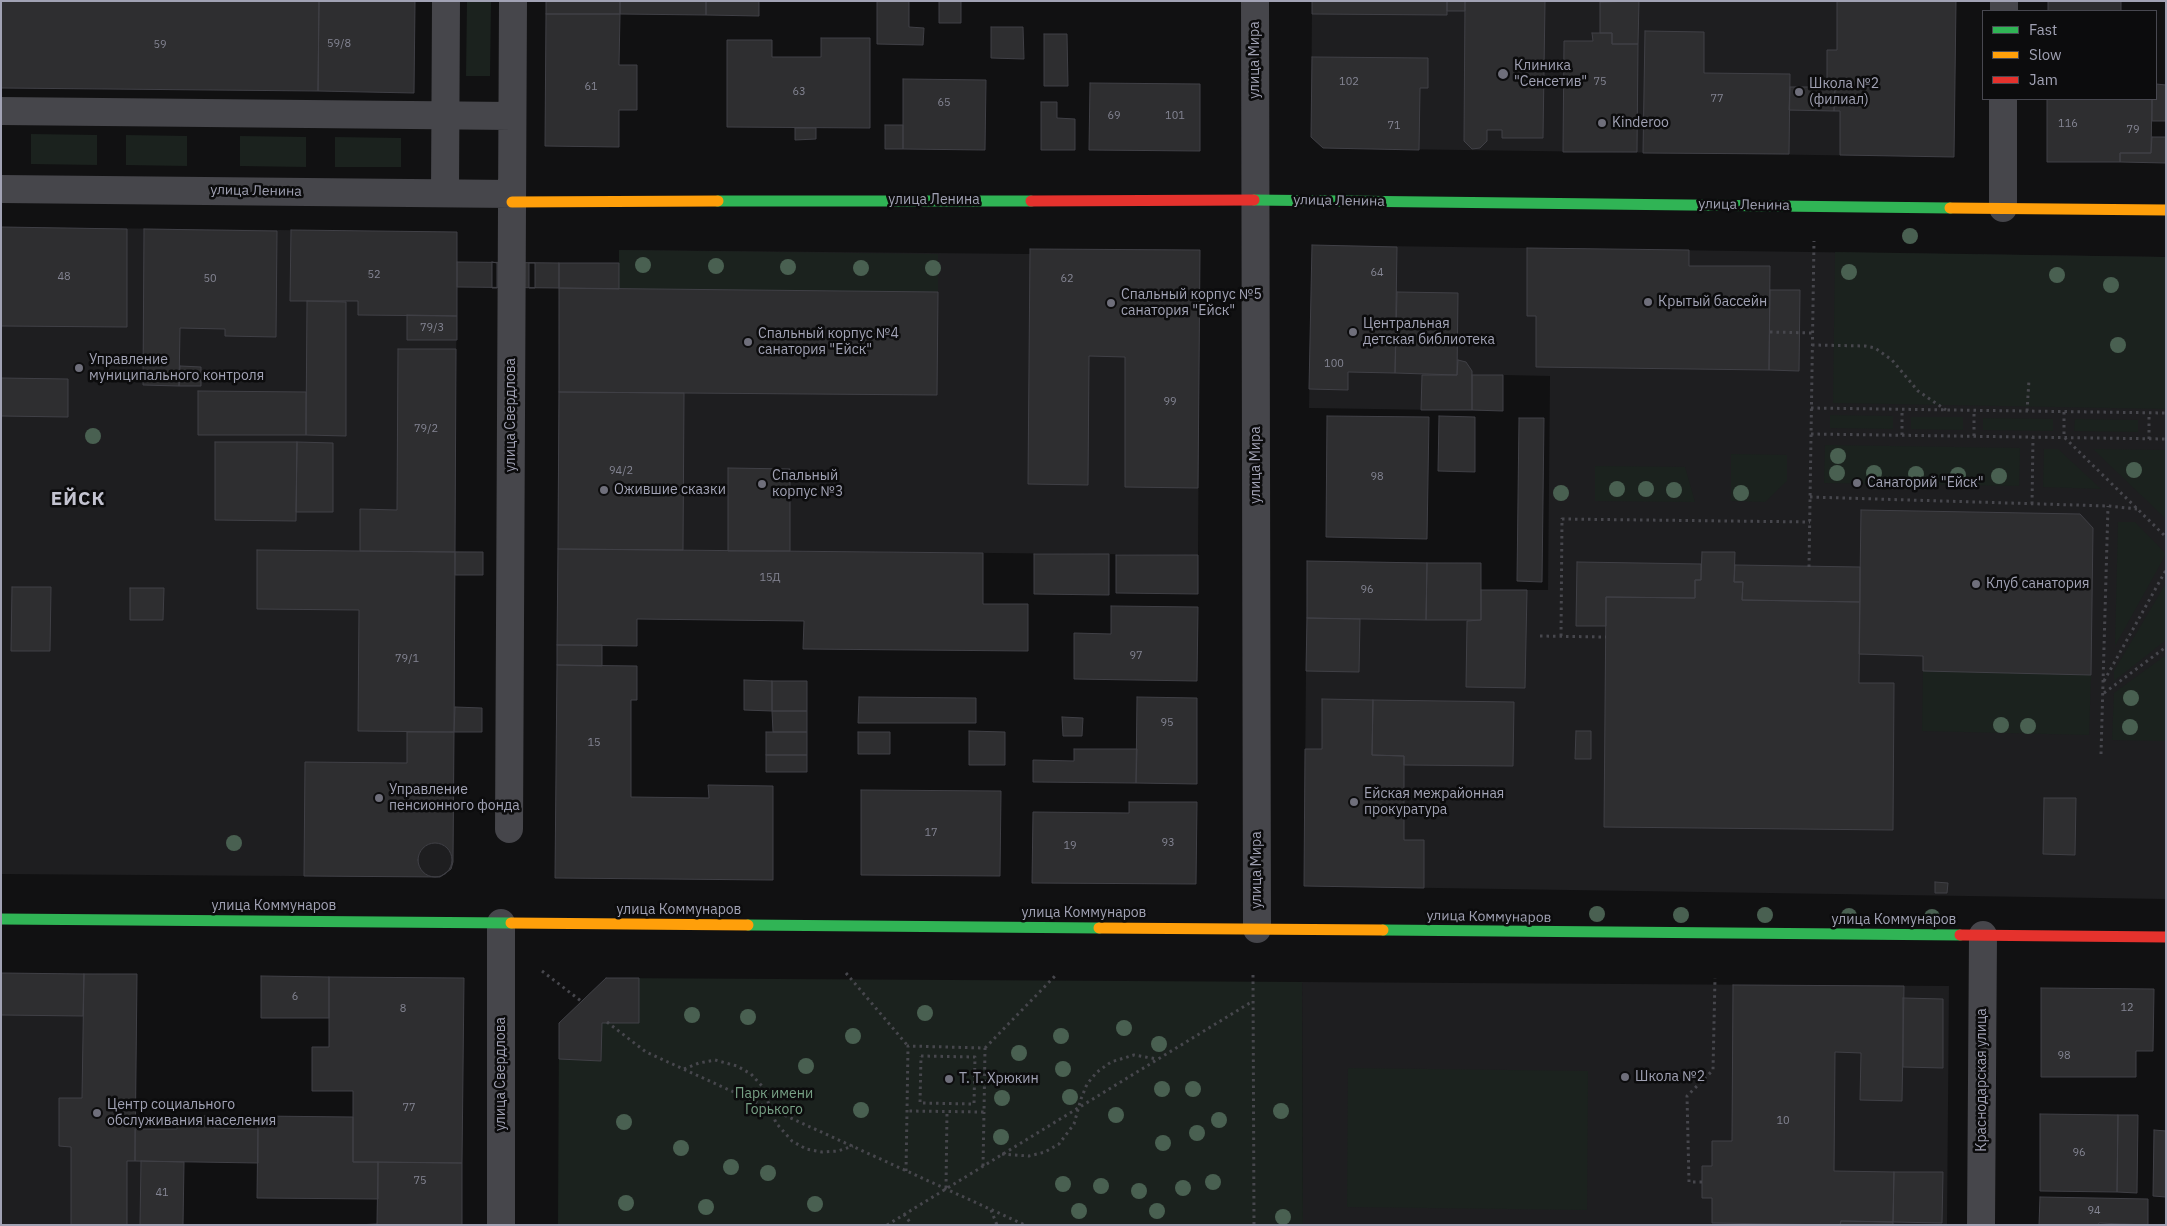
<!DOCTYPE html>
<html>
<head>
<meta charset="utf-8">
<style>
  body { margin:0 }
  #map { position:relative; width:2167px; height:1226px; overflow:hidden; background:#111112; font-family:"IBM Plex Sans",sans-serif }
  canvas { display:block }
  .frame { position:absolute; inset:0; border:2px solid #a1a2b4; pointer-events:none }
  .legend { position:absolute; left:1982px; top:10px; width:175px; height:90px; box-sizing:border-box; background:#0c0c0d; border:1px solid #484850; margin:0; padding:6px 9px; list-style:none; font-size:15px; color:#a1a2b4 }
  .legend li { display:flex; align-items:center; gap:10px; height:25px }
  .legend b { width:25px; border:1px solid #484850 }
</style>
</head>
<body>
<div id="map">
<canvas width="2167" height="1226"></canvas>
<div class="frame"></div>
<ul class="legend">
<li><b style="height:6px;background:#30b455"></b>Fast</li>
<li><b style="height:6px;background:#ff9f0a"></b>Slow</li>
<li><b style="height:6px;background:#e5322d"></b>Jam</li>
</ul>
</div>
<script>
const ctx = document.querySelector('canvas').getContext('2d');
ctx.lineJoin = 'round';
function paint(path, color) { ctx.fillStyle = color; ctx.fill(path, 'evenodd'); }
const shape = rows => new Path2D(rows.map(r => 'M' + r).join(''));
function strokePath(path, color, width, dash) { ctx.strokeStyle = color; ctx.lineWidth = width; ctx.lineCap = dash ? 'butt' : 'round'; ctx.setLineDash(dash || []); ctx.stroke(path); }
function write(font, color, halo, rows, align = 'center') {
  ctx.font = font + ' "IBM Plex Sans",sans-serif'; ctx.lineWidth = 5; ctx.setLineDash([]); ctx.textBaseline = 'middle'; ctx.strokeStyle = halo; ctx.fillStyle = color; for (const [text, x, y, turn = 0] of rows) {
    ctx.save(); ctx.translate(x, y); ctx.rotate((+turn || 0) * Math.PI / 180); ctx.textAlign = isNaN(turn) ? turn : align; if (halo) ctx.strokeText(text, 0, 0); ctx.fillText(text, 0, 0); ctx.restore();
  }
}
paint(shape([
  [1312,1,1956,1,1954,157,1323,148,1311,137],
  [1,227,457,232,455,551,483,552,483,575,455,575,455,707,482,708,482,732,454,732,453,862,451,869,445,875,434,877,1,874],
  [1312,245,2166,257,2166,899,1304,886,1307,561,1481,563,1481,590,1548,590,1550,376,1503,375,1503,411,1309,408],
  [1030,249,1200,250,1198,555,684,550,683,619,637,619,637,646,557,645,559,263,619,263,619,250,1030,254],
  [1,973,137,974,135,1161,141,1161,140,1225,1,1225],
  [1302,982,1949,986,1947,1225,1303,1225]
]), '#1e1e20');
paint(shape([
  [467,1,491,2,490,76,466,76],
  [31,134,97,135,97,165,31,164],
  [126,135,187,136,187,166,126,165],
  [240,136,306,137,306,167,240,166],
  [335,137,401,138,401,167,335,167],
  [619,250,938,254,938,292,619,289],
  [1835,252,2166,257,2166,409,1833,403],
  [1830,415,1893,416,1893,429,1830,428],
  [1911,417,1963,417,1963,430,1911,429],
  [1983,418,2053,419,2053,431,1983,430],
  [2075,419,2138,420,2138,432,2074,431],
  [1825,445,2020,448,2019,486,1824,483],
  [2044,449,2058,449,2101,489,2043,487],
  [2093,449,2166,450,2166,519],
  [1731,454,1787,455,1787,481,1765,502,1731,501],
  [1595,466,1685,467,1695,502,1595,501],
  [2118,522,2135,522,2166,554,2115,646],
  [2166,583,2166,640,2114,681,2114,671],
  [2166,655,2166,741,2112,740,2114,693],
  [1923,671,2091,675,2089,735,1922,731],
  [606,978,1302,982,1303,1225,558,1225,559,1023],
  [1348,1068,1588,1071,1587,1210,1347,1207]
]), '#1b221e');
const building = shape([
  [1,1,319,1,318,91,1,88,1,1],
  [319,1,415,1,414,93,318,91,319,1],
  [546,1,620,1,620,14,546,14,546,1],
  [620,1,706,1,706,15,620,14,620,1],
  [706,1,759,1,759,16,706,15,706,1],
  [877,1,909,1,909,27,924,28,923,45,877,44,877,1],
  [939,1,961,1,961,23,939,23,939,1],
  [1312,1,1447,1,1447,15,1312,14,1312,1],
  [1447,1,1465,1,1465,11,1447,11,1447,1],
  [1465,1,1545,1,1543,138,1502,138,1502,130,1487,130,1487,141,1480,148,1472,149,1464,141,1465,1],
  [1639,1,1638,44,1612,44,1612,33,1600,33,1600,2,1639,1],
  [1837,1,1956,1,1954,157,1840,155,1840,111,1834,111,1835,87,1827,87,1827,50,1837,50,1837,1],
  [2048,1,2121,1,2121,11,2048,11,2048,1],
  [546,14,620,14,619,65,637,65,637,110,619,110,619,147,545,146,546,14],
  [991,27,1023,27,1024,59,991,58,991,27],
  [1645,31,1704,32,1704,73,1790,74,1789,154,1643,153,1645,31],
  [1592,33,1612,33,1612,44,1638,44,1637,152,1563,152,1564,41,1593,41,1592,33],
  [1044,34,1067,34,1068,86,1044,86,1044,34],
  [821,38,870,38,870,128,727,127,727,40,772,40,772,57,821,57,821,38],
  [1312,57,1428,58,1428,88,1420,88,1419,150,1323,148,1311,137,1312,57],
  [903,79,986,80,985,150,903,149,903,79],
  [1090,83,1200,84,1200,151,1089,150,1090,83],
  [2156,84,2166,85,2166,121,2152,121,2152,99,2156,99,2156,84],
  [1790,87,1835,87,1834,111,1789,110,1790,87],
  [2047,99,2152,99,2151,153,2120,153,2120,162,2047,162,2047,99],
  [1041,102,1057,102,1057,118,1075,119,1075,150,1041,150,1041,102],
  [885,125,903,125,903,149,885,149,885,125],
  [795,128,816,128,816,139,795,140,795,128],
  [2152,137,2166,137,2166,163,2120,162,2120,153,2151,153,2152,137],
  [1,227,127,229,127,327,1,326,1,227],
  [144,229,277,231,276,337,225,336,225,329,180,328,179,386,143,385,144,229],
  [291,230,457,232,457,316,358,315,358,301,290,301,291,230],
  [1312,245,1397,247,1395,373,1348,372,1348,390,1309,389,1312,245],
  [1527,248,1689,250,1689,266,1770,266,1769,370,1536,367,1536,316,1527,316,1527,248],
  [1030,249,1200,250,1198,488,1125,487,1125,357,1089,356,1088,485,1028,484,1030,249],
  [457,262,559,263,559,288,457,287,457,262],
  [492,262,497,263,497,288,492,288,492,262],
  [529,263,535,263,535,288,529,288,529,263],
  [559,263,619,263,619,289,559,288,559,263],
  [559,288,938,292,937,395,559,392,559,288],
  [1770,290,1800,290,1799,371,1769,370,1770,290],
  [1397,292,1458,293,1457,375,1395,373,1397,292],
  [307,301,346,302,346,436,306,435,307,301],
  [407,315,457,316,457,340,407,340,407,315],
  [398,349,456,349,455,552,360,551,360,509,397,510,398,349],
  [1458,360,1466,362,1472,371,1472,410,1421,410,1422,375,1457,375,1458,360],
  [180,366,201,367,201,386,179,386,180,366],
  [1472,375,1503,375,1503,411,1472,410,1472,375],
  [1,378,68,379,68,417,1,416,1,378],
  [198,391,306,392,306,435,198,435,198,391],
  [559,392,684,393,683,550,558,549,559,392],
  [1327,416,1429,417,1427,539,1326,537,1327,416],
  [1439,416,1475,417,1475,472,1438,471,1439,416],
  [1519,418,1544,418,1542,582,1517,581,1519,418],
  [215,442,297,442,296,521,215,520,215,442],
  [297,442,333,443,333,512,296,512,297,442],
  [728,468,790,469,790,551,728,551,728,468],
  [1861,510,2080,514,2093,528,2091,675,1923,671,1923,656,1859,654,1861,510],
  [558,549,983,553,983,604,1028,604,1028,651,803,649,804,621,637,619,637,646,557,645,558,549],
  [257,550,455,552,454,732,358,731,359,610,257,609,257,550],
  [455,552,483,552,483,575,455,575,455,552],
  [1702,552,1735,552,1734,582,1743,582,1742,600,1860,602,1859,683,1894,683,1893,830,1604,827,1606,597,1695,598,1695,580,1701,580,1702,552],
  [1034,554,1109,554,1109,595,1034,594,1034,554],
  [1116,555,1198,555,1198,594,1116,593,1116,555],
  [1307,561,1427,563,1426,620,1307,618,1307,561],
  [1577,562,1701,564,1701,580,1695,580,1695,598,1606,597,1606,626,1576,626,1577,562],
  [1427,563,1481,563,1481,620,1426,620,1427,563],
  [1735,565,1860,567,1860,602,1742,600,1743,582,1734,582,1735,565],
  [12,587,51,587,50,651,11,651,12,587],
  [130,588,164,588,163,620,130,620,130,588],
  [1481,590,1527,590,1525,688,1466,687,1467,621,1481,620,1481,590],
  [1111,606,1198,607,1197,681,1074,679,1074,633,1111,634,1111,606],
  [1307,618,1360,619,1359,672,1306,671,1307,618],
  [557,645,602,645,602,666,557,665,557,645],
  [557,665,637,666,637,700,631,700,631,797,709,798,708,785,773,786,773,880,555,878,557,665],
  [744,680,772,681,772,711,744,710,744,680],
  [772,681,807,681,807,711,772,711,772,681],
  [859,697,976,698,976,723,858,723,859,697],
  [1137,697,1197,698,1197,784,1136,783,1137,697],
  [1322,699,1373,700,1372,755,1404,756,1404,840,1424,840,1424,888,1304,886,1305,749,1322,749,1322,699],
  [1373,700,1514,702,1513,766,1404,765,1404,756,1372,755,1373,700],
  [455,707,482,708,482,732,454,732,455,707],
  [772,711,807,711,807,732,773,732,772,711],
  [1062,717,1083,718,1082,736,1063,736,1062,717],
  [969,731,1005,732,1005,765,969,765,969,731],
  [1576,731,1591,731,1591,759,1575,759,1576,731],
  [407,732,454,732,453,862,451,869,440,877,304,876,305,762,407,763,407,732],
  [766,732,807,732,807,755,766,755,766,732],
  [858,732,890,732,890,754,858,754,858,732],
  [1074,749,1137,749,1136,783,1033,782,1033,760,1074,761,1074,749],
  [766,755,807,755,807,772,766,772,766,755],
  [861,790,1001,791,1000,876,861,875,861,790],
  [2044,798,2076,798,2075,855,2043,854,2044,798],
  [1129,802,1197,802,1196,884,1032,883,1033,812,1129,813,1129,802],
  '418 860a17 17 0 1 1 34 0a17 17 0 1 1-34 0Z',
  [1935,882,1948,883,1947,893,1935,893,1935,882],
  [1,973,84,974,83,1016,1,1015,1,973],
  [84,974,137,974,135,1161,127,1161,127,1225,71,1225,71,1147,59,1146,59,1098,82,1098,84,974],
  [261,976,329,977,329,1018,261,1018,261,976],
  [329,977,464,978,462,1163,353,1162,353,1091,312,1091,312,1047,329,1047,329,977],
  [606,978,639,978,639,1023,602,1023,601,1061,559,1059,559,1023,606,978],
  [1733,985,1904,986,1902,1101,1860,1100,1861,1053,1835,1052,1834,1171,1894,1172,1893,1222,1841,1221,1840,1225,1712,1223,1712,1198,1702,1198,1702,1166,1712,1166,1712,1141,1732,1141,1733,985],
  [2041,988,2154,989,2153,1051,2136,1051,2136,1077,2041,1077,2041,988],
  [1903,998,1943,999,1943,1068,1903,1067,1903,998],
  [2040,1114,2118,1115,2117,1192,2040,1191,2040,1114],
  [2118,1115,2138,1115,2137,1193,2117,1192,2118,1115],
  [178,1116,214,1116,214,1128,258,1129,258,1163,135,1161,135,1129,177,1129,178,1116],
  [258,1116,353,1117,353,1162,378,1162,378,1199,257,1198,258,1116],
  [2154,1130,2166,1131,2166,1197,2153,1196,2154,1130],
  [141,1161,184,1162,183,1225,140,1225,141,1161],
  [378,1162,462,1163,462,1225,356,1225,377,1224,378,1162],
  [1894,1172,1943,1172,1942,1223,1893,1222,1894,1172],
  [2040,1197,2148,1199,2148,1225,2099,1223,2098,1225,2039,1225,2040,1197],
  [1841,1221,1893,1222,1893,1225,1840,1225,1841,1221]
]);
paint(building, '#2e2e30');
strokePath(building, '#404046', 1);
strokePath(shape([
  [1770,332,1812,333],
  [1812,345,1865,346,1875,348,1892,360,1918,391,1946,410],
  [1811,408,2166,413],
  [2027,411,2029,380],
  [2064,412,2064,437,2166,537],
  [1811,434,2166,439],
  [1902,435,1902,409],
  [1974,436,1974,411],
  [2149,439,2149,413],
  [1810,497,2108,506,2137,509],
  [2032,504,2033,437],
  [1809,567,1814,241],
  [1540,636,1606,637],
  [1561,636,1562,519,1810,522],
  [2104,681,2166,570],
  [2104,693,2166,647],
  [2101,754,2108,506],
  [542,971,581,1001],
  [846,973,908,1046],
  [1253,975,1254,1225],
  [607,1022,646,1052,1025,1225],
  [985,1048,1057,974],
  [921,1056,975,1057,974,1104,920,1103,921,1056],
  [684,1069,699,1063,715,1060,737,1066,751,1074,762,1086,776,1123,792,1141,806,1149,822,1152,838,1151,853,1146],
  [1002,1154,1029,1156,1045,1152,1059,1144,1074,1124,1081,1099,1087,1084,1097,1072,1111,1062,1134,1055,1157,1059],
  [983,1166,984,1112],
  [906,1171,907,1111,908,1046,985,1048,984,1112,907,1111],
  [1702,1182,1689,1182,1687,1096,1713,1070,1715,978],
  [946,1188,947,1112],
  [991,1210,997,1225],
  [904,1214,912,1225],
  [887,1225,1253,1001]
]), '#47474d', 3, [2.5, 4]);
strokePath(shape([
  [1255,1,1257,929],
  [2004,11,2004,1],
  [1,111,512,116],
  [1,189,512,194],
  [445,193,446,1],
  [2003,208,2003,99],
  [509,829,513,1],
  [501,923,501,1225],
  [1981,1225,1983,935]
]), '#46464b', 28);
strokePath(shape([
  [1254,200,1950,208],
  [718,201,1031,201],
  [1,919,511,923],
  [748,925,1099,928],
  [1383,930,1960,935]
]), '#30b455', 11);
strokePath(shape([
  [512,202,718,201],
  [1950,208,2166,210],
  [511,923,748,925],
  [1099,928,1383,930]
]), '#ff9f0a', 11);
strokePath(shape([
  [1031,201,1254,200],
  [1960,935,2166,937]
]), '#e5322d', 11);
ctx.fillStyle = '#496051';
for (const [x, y] of [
  [1910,236],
  [643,265],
  [716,266],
  [788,267],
  [861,268],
  [933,268],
  [1849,272],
  [2057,275],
  [2111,285],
  [2118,345],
  [93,436],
  [1838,456],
  [2134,470],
  [1837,473],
  [1874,473],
  [1916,474],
  [1958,475],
  [1999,476],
  [1617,489],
  [1646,489],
  [1674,490],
  [1561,493],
  [1741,493],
  [2131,698],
  [2001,725],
  [2028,726],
  [2130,727],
  [234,843],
  [1597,914],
  [1681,915],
  [1765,915],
  [1849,916],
  [1932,917],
  [925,1013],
  [692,1015],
  [748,1017],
  [1124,1028],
  [853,1036],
  [1061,1036],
  [1159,1044],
  [1019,1053],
  [806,1066],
  [1063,1069],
  [1162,1089],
  [1193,1089],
  [1070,1097],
  [1002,1098],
  [861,1110],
  [1281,1111],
  [1116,1115],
  [1219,1120],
  [624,1122],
  [1197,1133],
  [1001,1137],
  [1163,1143],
  [681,1148],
  [731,1167],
  [768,1173],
  [1213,1182],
  [1063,1184],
  [1101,1186],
  [1183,1188],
  [1139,1191],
  [626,1203],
  [815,1204],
  [706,1207],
  [1079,1211],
  [1157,1211],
  [1283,1217]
]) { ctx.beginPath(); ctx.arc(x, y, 8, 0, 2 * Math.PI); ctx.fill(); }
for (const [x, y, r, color] of [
  [1503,74,6,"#6f6f7b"],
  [1799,92,5,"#6f6f7b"],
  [1602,123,5,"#6f6f7b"],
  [1648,302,5,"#6f6f7b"],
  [1111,303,5,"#6f6f7b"],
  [1353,332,5,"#6f6f7b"],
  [748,342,5,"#6f6f7b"],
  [79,368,5,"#6f6f7b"],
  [1857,483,5,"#6f6f7b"],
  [762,484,5,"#6f6f7b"],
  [604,490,5,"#6f6f7b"],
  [1976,584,5,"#6f6f7b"],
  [379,798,5,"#6f6f7b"],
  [1354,802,5,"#6f6f7b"],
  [1625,1077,5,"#6f6f7b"],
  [949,1079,5,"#6f6f7b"],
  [97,1113,5,"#6f6f7b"]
]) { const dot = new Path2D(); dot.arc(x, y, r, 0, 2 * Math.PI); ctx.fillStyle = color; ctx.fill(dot); strokePath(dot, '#0c0c0d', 2); }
write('11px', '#848593', null, [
  ["59/8",339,44],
  ["59",160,45],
  ["102",1349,82],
  ["75",1600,82],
  ["61",591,87],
  ["63",799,92],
  ["77",1717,99],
  ["65",944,103],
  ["69",1114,116],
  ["101",1175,116],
  ["116",2068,124],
  ["71",1394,126],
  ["79",2133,130],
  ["64",1377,273],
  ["52",374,275],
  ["48",64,277],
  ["50",210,279],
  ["62",1067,279],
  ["79/3",432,328],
  ["100",1334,364],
  ["99",1170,402],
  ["79/2",426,429],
  ["94/2",621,471],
  ["98",1377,477],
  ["15Д",770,578],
  ["96",1367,590],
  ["97",1136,656],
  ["79/1",407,659],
  ["95",1167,723],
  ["15",594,743],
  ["17",931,833],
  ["93",1168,843],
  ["19",1070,846],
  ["6",295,997],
  ["12",2127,1008],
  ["8",403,1009],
  ["98",2064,1056],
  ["77",409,1108],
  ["10",1783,1121],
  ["96",2079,1153],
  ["75",420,1181],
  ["41",162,1193],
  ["94",2094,1211]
]);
write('14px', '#a1a2b4', '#0c0c0d', [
  ["улица Мира",1255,60,-90],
  ["улица Ленина",256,191,1],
  ["улица Ленина",934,200],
  ["улица Ленина",1339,201,1],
  ["улица Ленина",1744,205,1],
  ["улица Свердлова",511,415,-90],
  ["улица Мира",1256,465,-90],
  ["улица Мира",1257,870,-90],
  ["улица Коммунаров",274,906],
  ["улица Коммунаров",679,910],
  ["улица Коммунаров",1084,913],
  ["улица Коммунаров",1489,917,1],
  ["улица Коммунаров",1894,920],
  ["улица Свердлова",501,1074,-90],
  ["Краснодарская улица",1982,1080,-90]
]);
write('14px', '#a1a2b4', '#0c0c0d', [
  ["Клиника",1514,66],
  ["\"Сенсетив\"",1514,82],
  ["Школа №2",1809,84],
  ["(филиал)",1809,100],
  ["Kinderoo",1612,123],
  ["Спальный корпус №5",1121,295],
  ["санатория \"Ейск\"",1121,311],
  ["Крытый бассейн",1658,302],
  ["Центральная",1363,324],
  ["детская библиотека",1363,340],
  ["Спальный корпус №4",758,334],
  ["санатория \"Ейск\"",758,350],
  ["Управление",89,360],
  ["муниципального контроля",89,376],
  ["Спальный",772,476],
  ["корпус №3",772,492],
  ["Санаторий \"Ейск\"",1867,483],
  ["Ожившие сказки",614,490],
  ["Клуб санатория",1986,584],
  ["Управление",389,790],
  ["пенсионного фонда",389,806],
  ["Ейская межрайонная",1364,794],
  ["прокуратура",1364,810],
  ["Школа №2",1635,1077],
  ["Т. Т. Хрюкин",959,1079],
  ["Центр социального",107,1105],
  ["обслуживания населения",107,1121]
], 'left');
write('14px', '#77a085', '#0c0c0d', [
  ["Парк имени",774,1094],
  ["Горького",774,1110]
]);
ctx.letterSpacing = '1px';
write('bold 19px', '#c3c3d0', '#0c0c0d', [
  ["ЕЙСК",78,500]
]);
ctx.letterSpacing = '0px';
</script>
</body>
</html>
